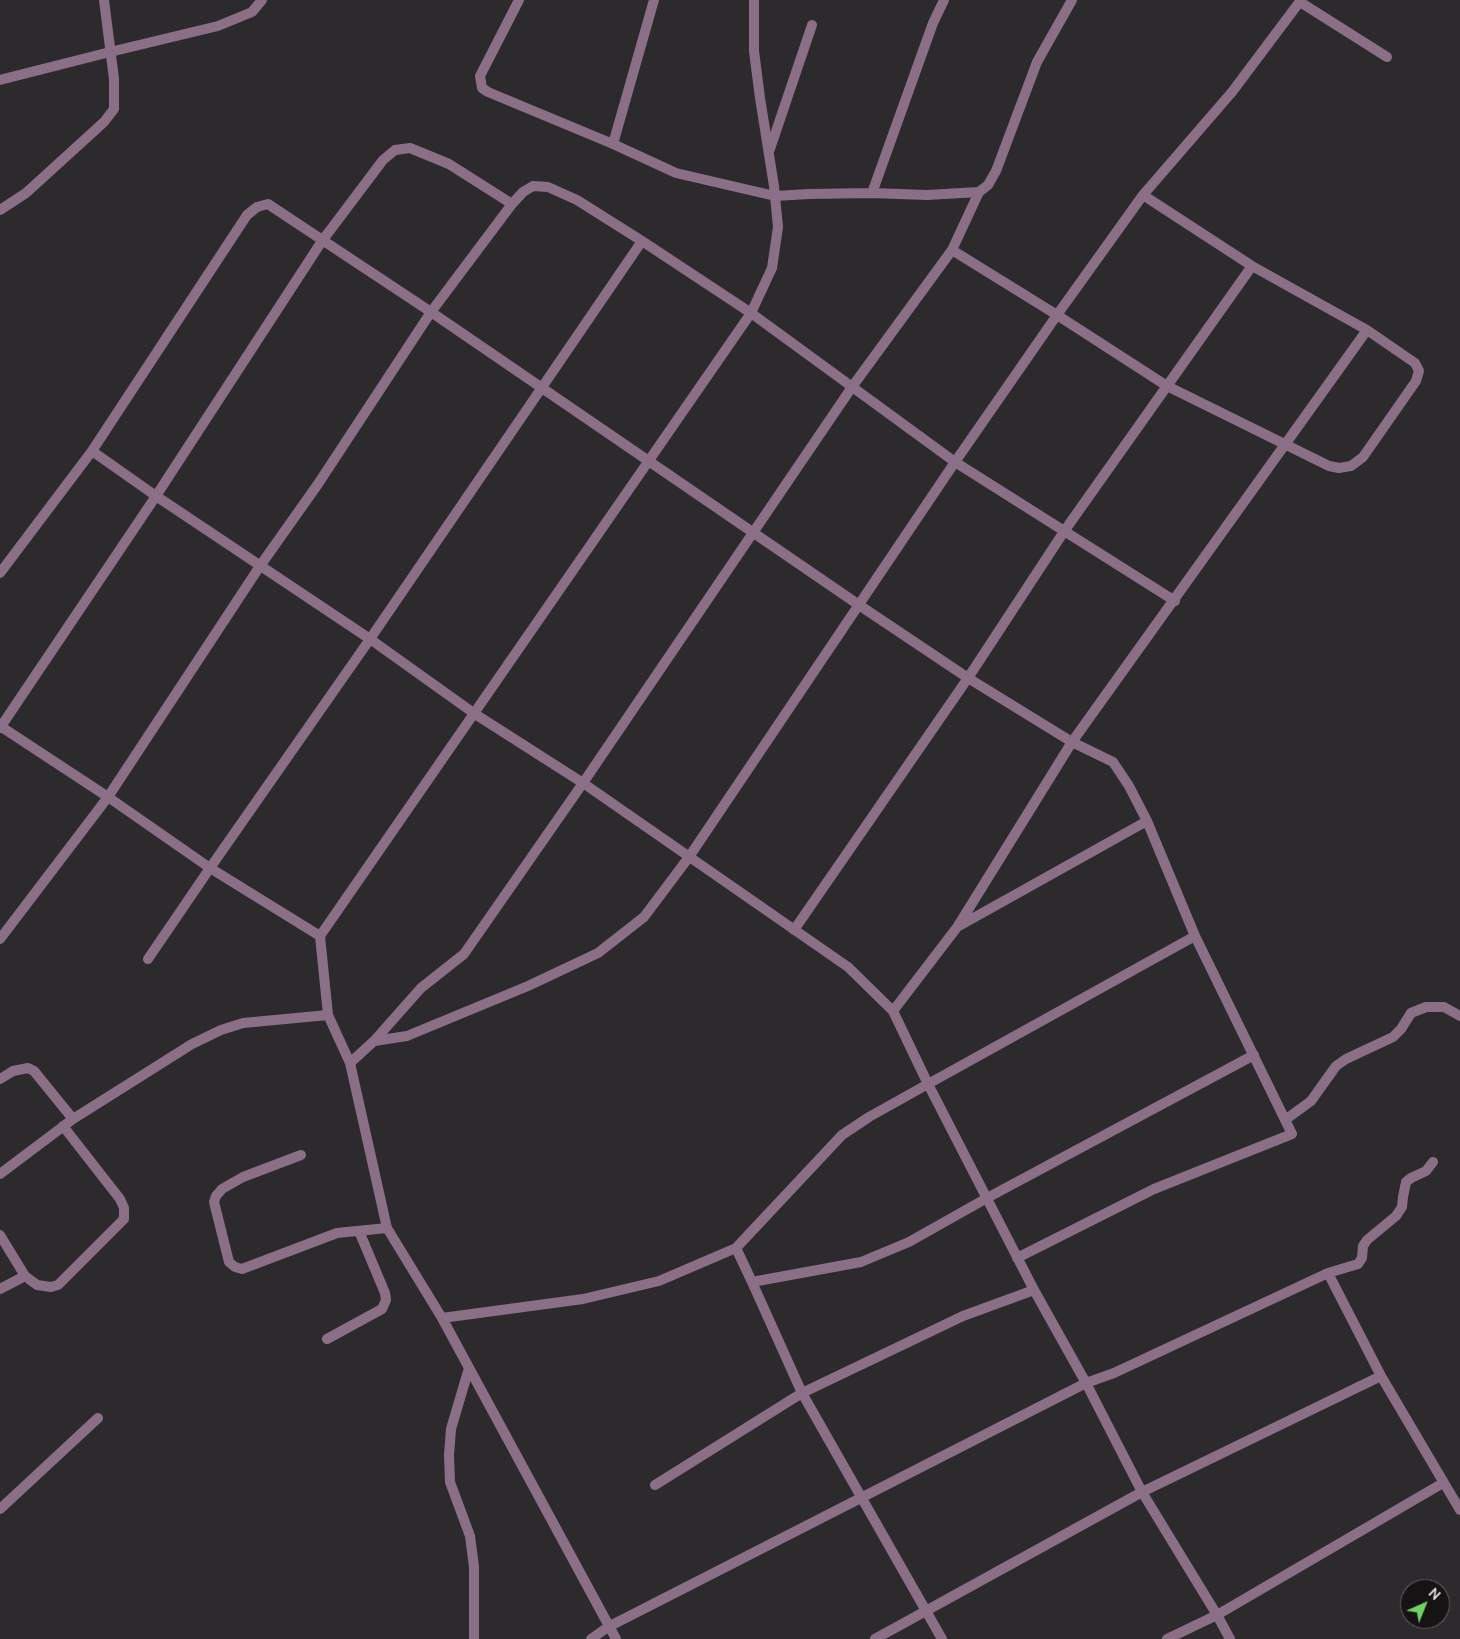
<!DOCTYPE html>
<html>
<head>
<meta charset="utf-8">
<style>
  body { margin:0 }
  #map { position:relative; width:1460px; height:1639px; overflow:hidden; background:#2d2a2d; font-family:Ubuntu,sans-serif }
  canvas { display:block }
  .north { position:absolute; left:1400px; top:1579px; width:50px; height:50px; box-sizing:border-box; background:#151314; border:1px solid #636163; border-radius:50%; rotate:44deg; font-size:14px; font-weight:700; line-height:20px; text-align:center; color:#d9d7d9 }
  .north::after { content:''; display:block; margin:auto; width:18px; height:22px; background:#6ed360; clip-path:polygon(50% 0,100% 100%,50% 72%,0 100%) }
</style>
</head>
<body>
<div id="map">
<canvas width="1460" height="1639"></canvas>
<div class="north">N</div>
</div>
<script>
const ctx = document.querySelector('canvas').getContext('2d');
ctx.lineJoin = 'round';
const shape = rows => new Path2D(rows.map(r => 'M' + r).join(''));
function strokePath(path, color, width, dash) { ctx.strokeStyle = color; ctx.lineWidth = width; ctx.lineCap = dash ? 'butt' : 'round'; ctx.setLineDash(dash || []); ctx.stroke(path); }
strokePath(shape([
  [519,0,480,76,482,88,488,92,613,144,676,173,775,196,809,194,872,193,927,195,979,192,988,185,996,171,1037,62,1072,0],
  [1300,2,1387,57],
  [0,80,110,52,218,26,252,12,262,0],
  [613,144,654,0],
  [770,149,812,25],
  [872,193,933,23,944,0],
  [0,210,26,193,104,122,114,109,114,79,104,0],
  [952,250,1057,315,1167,386,1329,466,1339,468,1351,466,1363,457,1416,381,1419,371,1415,363,1367,330],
  [92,451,156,496,370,639,475,714,583,783,848,967,893,1011,928,1084,1034,1290,1086,1383,1142,1492,1217,1615,1230,1639],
  [0,573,92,451,247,215,257,207,268,204,431,312,859,605,968,678,1072,742,1113,762,1129,786,1147,821,1195,936,1292,1134,1154,1189,1017,1258],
  [0,726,108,797,210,868,320,936],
  [0,728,156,496,322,241,383,160,395,150,410,148,449,164,512,204],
  [959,926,1147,821],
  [794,930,968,678,1065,530,1252,266],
  [0,939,108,797,260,566,318,484,431,312,512,204,523,192,533,186,548,187,577,200,642,241,751,313,955,462,1175,601],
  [148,959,210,868,370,639,642,241],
  [893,1011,958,926,1072,742,1367,330,1252,266,1143,195],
  [374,1041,407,1036,528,986,598,953,644,917,689,857,955,462,1057,315,1143,195,1232,92,1301,0],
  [350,1063,374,1041,421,988,464,954,583,783,852,387,952,250,979,192],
  [0,1079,13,1071,28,1068,34,1071,73,1119],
  [1285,1120,1311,1101,1336,1066,1346,1059,1393,1037,1401,1029,1411,1013,1426,1007,1444,1007,1460,1016],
  [301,1155,243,1177,222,1189,216,1196,214,1202,229,1262,235,1267,242,1269,337,1233,387,1228],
  [0,1174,73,1119,192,1044,221,1030,243,1023,328,1015],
  [0,1235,25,1276,37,1285,51,1287,58,1285,124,1219,124,1208,120,1199,63,1126],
  [736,1248,752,1282,861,1262,909,1242,987,1198,1254,1055],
  [1328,1273,1358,1264,1362,1258,1363,1246,1367,1240,1396,1216,1402,1207,1403,1197,1406,1182,1411,1178,1426,1171,1433,1162],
  [752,1282,802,1393,942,1639],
  [0,1289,25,1276],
  [442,1318,583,1299,659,1281,736,1248,842,1135,869,1117,928,1084,1195,936],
  [327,1339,382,1309,386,1300,385,1293,359,1231],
  [469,1368,451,1429,449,1455,450,1482,470,1536,474,1567,474,1639],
  [655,1485,802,1393,963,1316,1034,1290],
  [0,1509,98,1418],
  [591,1639,608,1627,1086,1383,1114,1373,1328,1273,1381,1376,1460,1510],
  [616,1639,442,1318,387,1228,350,1063,328,1015,320,936,751,313,772,268,778,227,774,186,760,98,754,51,754,0],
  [875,1639,1142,1492,1381,1376],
  [1167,1639,1217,1615,1443,1483]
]), '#8a6f87', 10);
</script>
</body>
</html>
